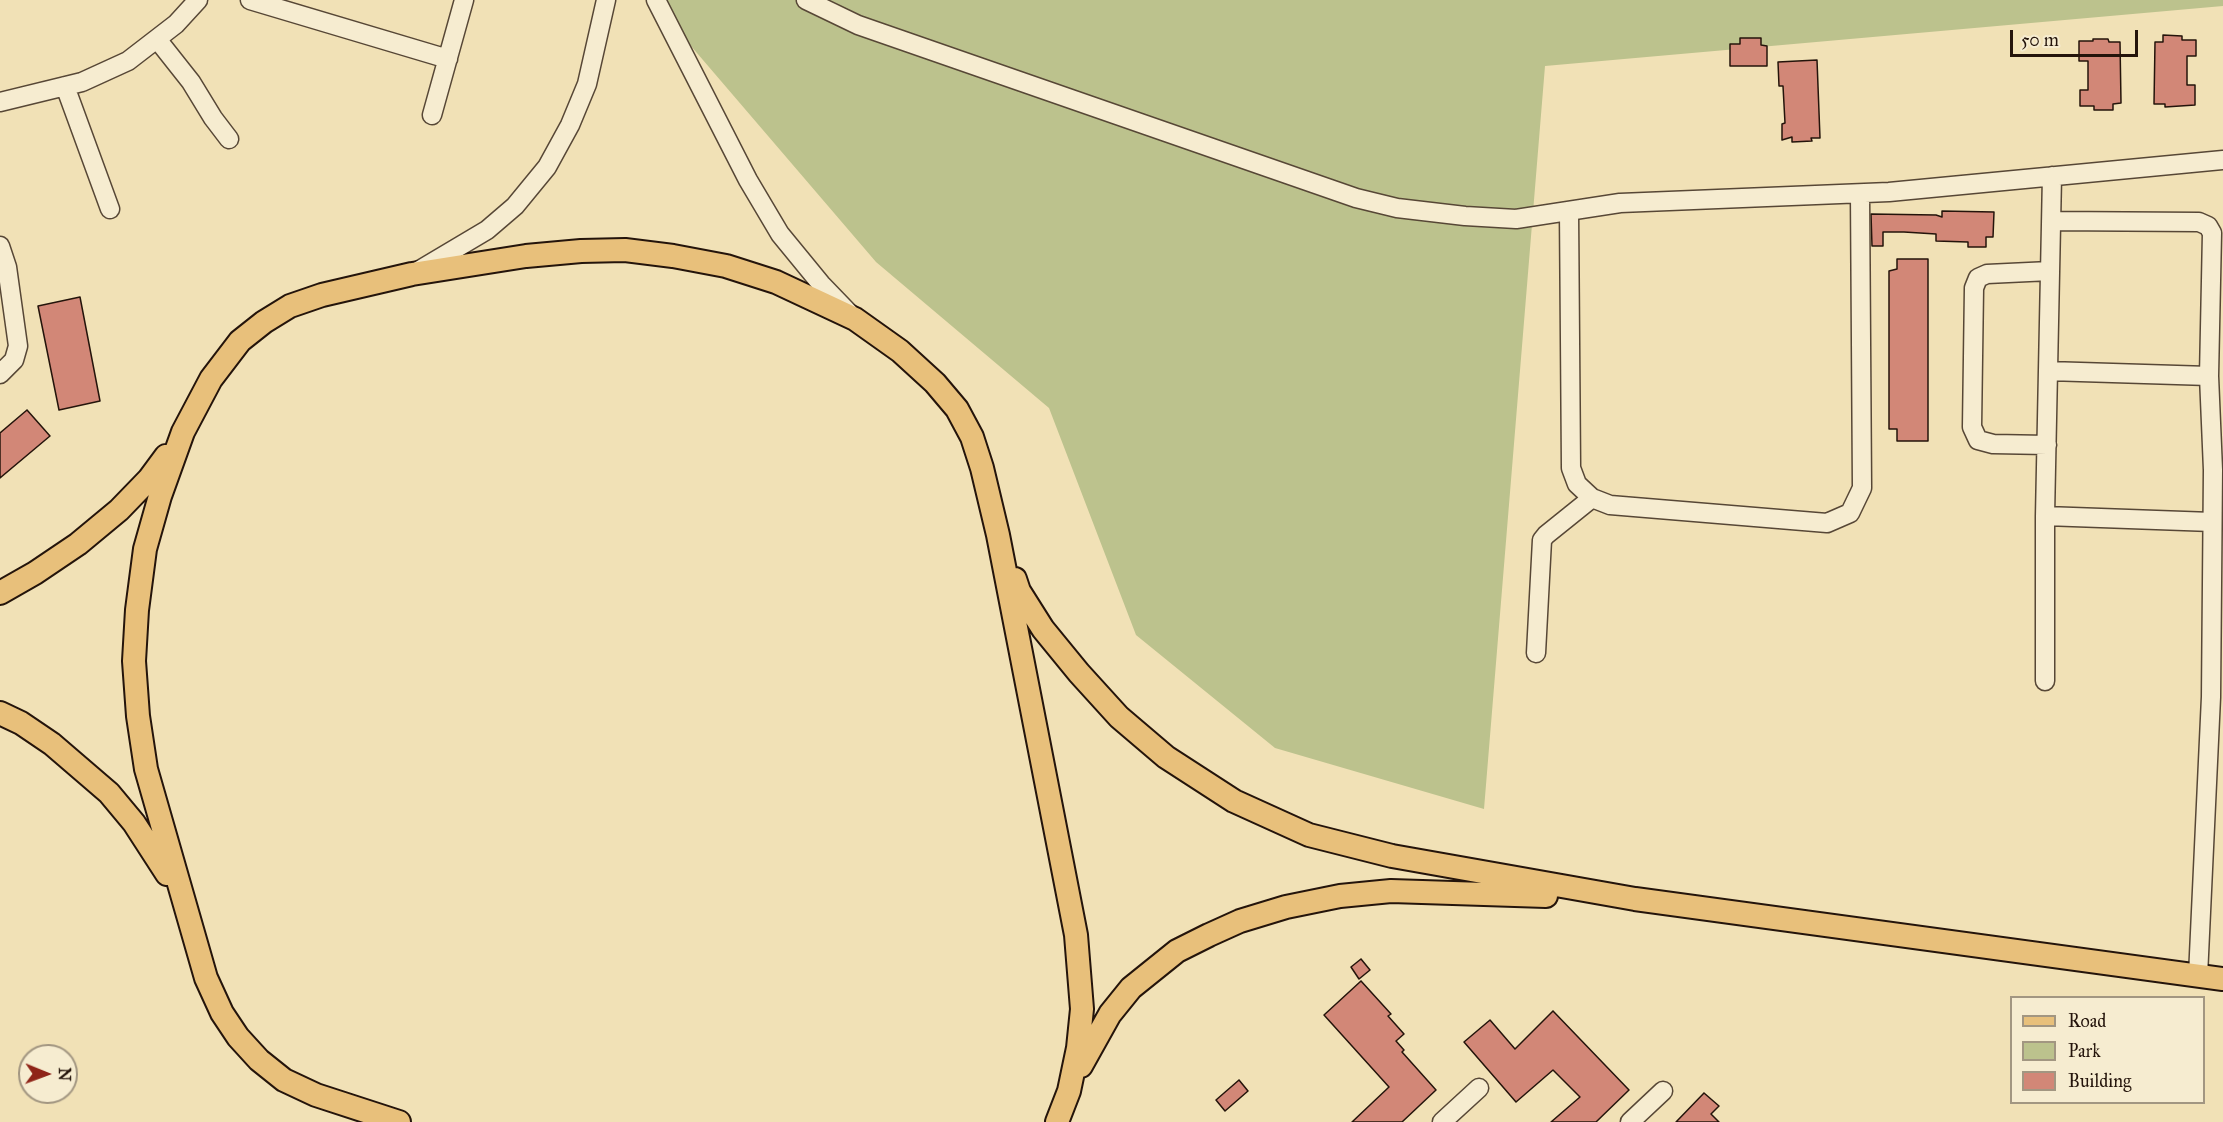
<!DOCTYPE html>
<html>
<head>
<meta charset="utf-8">
<style>
  body { margin:0 }
  #map { position:relative; width:2223px; height:1122px; overflow:hidden; background:#f1e1b6; font-family:"IM FELL Great Primer",serif }
  canvas { display:block }
  .legend { position:absolute; left:2010px; top:996px; width:195px; height:108px; box-sizing:border-box; background:#f6ecd0; border:2px solid #a29681; margin:0; padding:8px 10px; list-style:none; font-size:18px; color:#24140b }
  .legend li { display:flex; align-items:center; gap:12px; height:30px }
  .legend b { width:30px; border:2px solid #a29681 }
  .north { position:absolute; left:18px; top:1044px; width:60px; height:60px; box-sizing:border-box; background:#f6ecd0; border:2px solid #a29681; border-radius:50%; rotate:91deg; font-size:16px; font-weight:700; line-height:24px; text-align:center; color:#24140b }
  .north::after { content:''; display:block; margin:auto; width:21px; height:27px; background:#8f2418; clip-path:polygon(50% 0,100% 100%,50% 72%,0 100%) }
  .scale { position:absolute; left:2010px; top:30px; width:128px; height:27px; box-sizing:border-box; border:3px solid #24140b; border-top:0; padding-left:8px; font-size:18px; line-height:21px; white-space:nowrap; color:#24140b; -webkit-text-stroke:4px #f6ecd0; paint-order:stroke }
</style>
</head>
<body>
<div id="map">
<canvas width="2223" height="1122"></canvas>
<ul class="legend">
<li><b style="height:8px;background:#e8c07b"></b>Road</li>
<li><b style="height:16px;background:#bcc28d"></b>Park</li>
<li><b style="height:16px;background:#d28777"></b>Building</li>
</ul>
<div class="north">N</div>
<div class="scale">50 m</div>
</div>
<script>
const ctx = document.querySelector('canvas').getContext('2d');
ctx.lineJoin = 'round';
function paint(path, color) { ctx.fillStyle = color; ctx.fill(path, 'evenodd'); }
const shape = rows => new Path2D(rows.map(r => 'M' + r).join(''));
function strokePath(path, color, width, dash) { ctx.strokeStyle = color; ctx.lineWidth = width; ctx.lineCap = dash ? 'butt' : 'round'; ctx.setLineDash(dash || []); ctx.stroke(path); }
paint(shape([
  [655,0,2223,0,2223,6,1545,66,1484,809,1275,748,1136,635,1049,408,876,262,655,4]
]), '#bcc28d');
const building = shape([
  [2163,35,2182,36,2182,40,2196,40,2196,56,2187,56,2187,85,2195,85,2195,105,2165,107,2165,104,2154,104,2155,42,2163,42,2163,35],
  [1740,38,1761,38,1761,45,1767,46,1767,66,1730,66,1730,44,1740,44,1740,38],
  [2093,39,2108,39,2109,42,2120,42,2121,103,2113,104,2113,110,2094,110,2094,106,2080,106,2080,90,2088,90,2088,61,2079,61,2079,41,2093,41,2093,39],
  [1817,60,1820,138,1811,138,1812,141,1792,142,1792,137,1782,140,1782,124,1785,123,1783,86,1779,86,1778,62,1817,60],
  [1942,211,1994,212,1993,237,1986,237,1986,247,1968,247,1968,242,1936,241,1936,234,1904,232,1883,232,1883,246,1872,246,1871,214,1936,215,1942,217,1942,211],
  [1897,259,1928,259,1928,441,1897,441,1897,429,1889,429,1889,271,1897,269,1897,259],
  [80,297,100,401,59,410,38,306,80,297],
  [27,410,50,436,0,478,0,433,27,410],
  [1361,959,1370,970,1359,979,1351,967,1361,959],
  [1361,981,1391,1014,1388,1016,1404,1034,1396,1041,1404,1050,1402,1052,1436,1090,1402,1122,1352,1122,1389,1087,1324,1015,1361,981],
  [1553,1011,1629,1090,1596,1122,1551,1122,1580,1097,1553,1070,1516,1102,1464,1042,1490,1020,1515,1049,1553,1011],
  [1239,1080,1248,1091,1225,1111,1216,1100,1239,1080],
  [1704,1093,1719,1106,1711,1114,1719,1122,1676,1122,1704,1093]
]);
paint(building, '#d28777');
strokePath(building, '#24140b', 1.5);
const minor = shape([
  [250,0,448,59],
  [656,0,748,180,780,234,821,284,849,313],
  [806,0,858,25,1356,198,1397,208,1465,216,1516,219,1620,203,1889,192,2223,160],
  [157,39,191,82,213,118,229,139],
  [65,86,110,209],
  [0,102,82,82,128,61,176,24,198,0],
  [432,115,464,0],
  [1569,211,1571,468,1577,484,1592,498,1610,505,1827,523,1850,513,1862,488,1860,194],
  [2051,221,2199,222,2208,226,2212,233,2209,376,2213,470,2211,697,2198,976],
  [0,246,7,267,18,346,14,360,0,374],
  [418,271,487,230,515,206,547,167,570,125,587,84,606,0],
  [2048,371,2209,376],
  [2047,445,1993,444,1978,440,1972,427,1974,288,1978,278,1987,274,2050,271],
  [2045,516,2212,522],
  [1536,653,1542,540,1546,535,1592,498],
  [2045,681,2045,516,2052,176],
  [1442,1122,1479,1088],
  [1630,1122,1663,1091]
]);
const major = shape([
  [1015,579,1019,591,1043,629,1079,673,1119,717,1166,757,1234,801,1309,835,1392,856,1635,899,2223,979],
  [0,593,35,573,78,544,119,510,149,479,166,456],
  [0,713,21,723,52,744,109,793,134,823,167,874],
  [1081,1066,1110,1014,1131,988,1177,951,1209,935,1240,921,1286,907,1340,896,1391,891,1546,896],
  [399,1122,316,1095,284,1080,259,1060,238,1037,222,1013,206,978,146,769,138,716,134,661,137,610,145,549,160,496,183,432,211,379,240,341,264,322,290,306,322,295,412,274,526,256,581,251,625,250,673,256,726,266,776,282,855,319,900,351,935,383,957,409,972,437,982,468,998,535,1076,935,1082,1009,1078,1048,1069,1091,1057,1122]
]);
strokePath(minor, '#574736', 21);
strokePath(major, '#24140b', 26);
strokePath(minor, '#f6ecd0', 18);
strokePath(major, '#e8c07b', 22);
</script>
</body>
</html>
